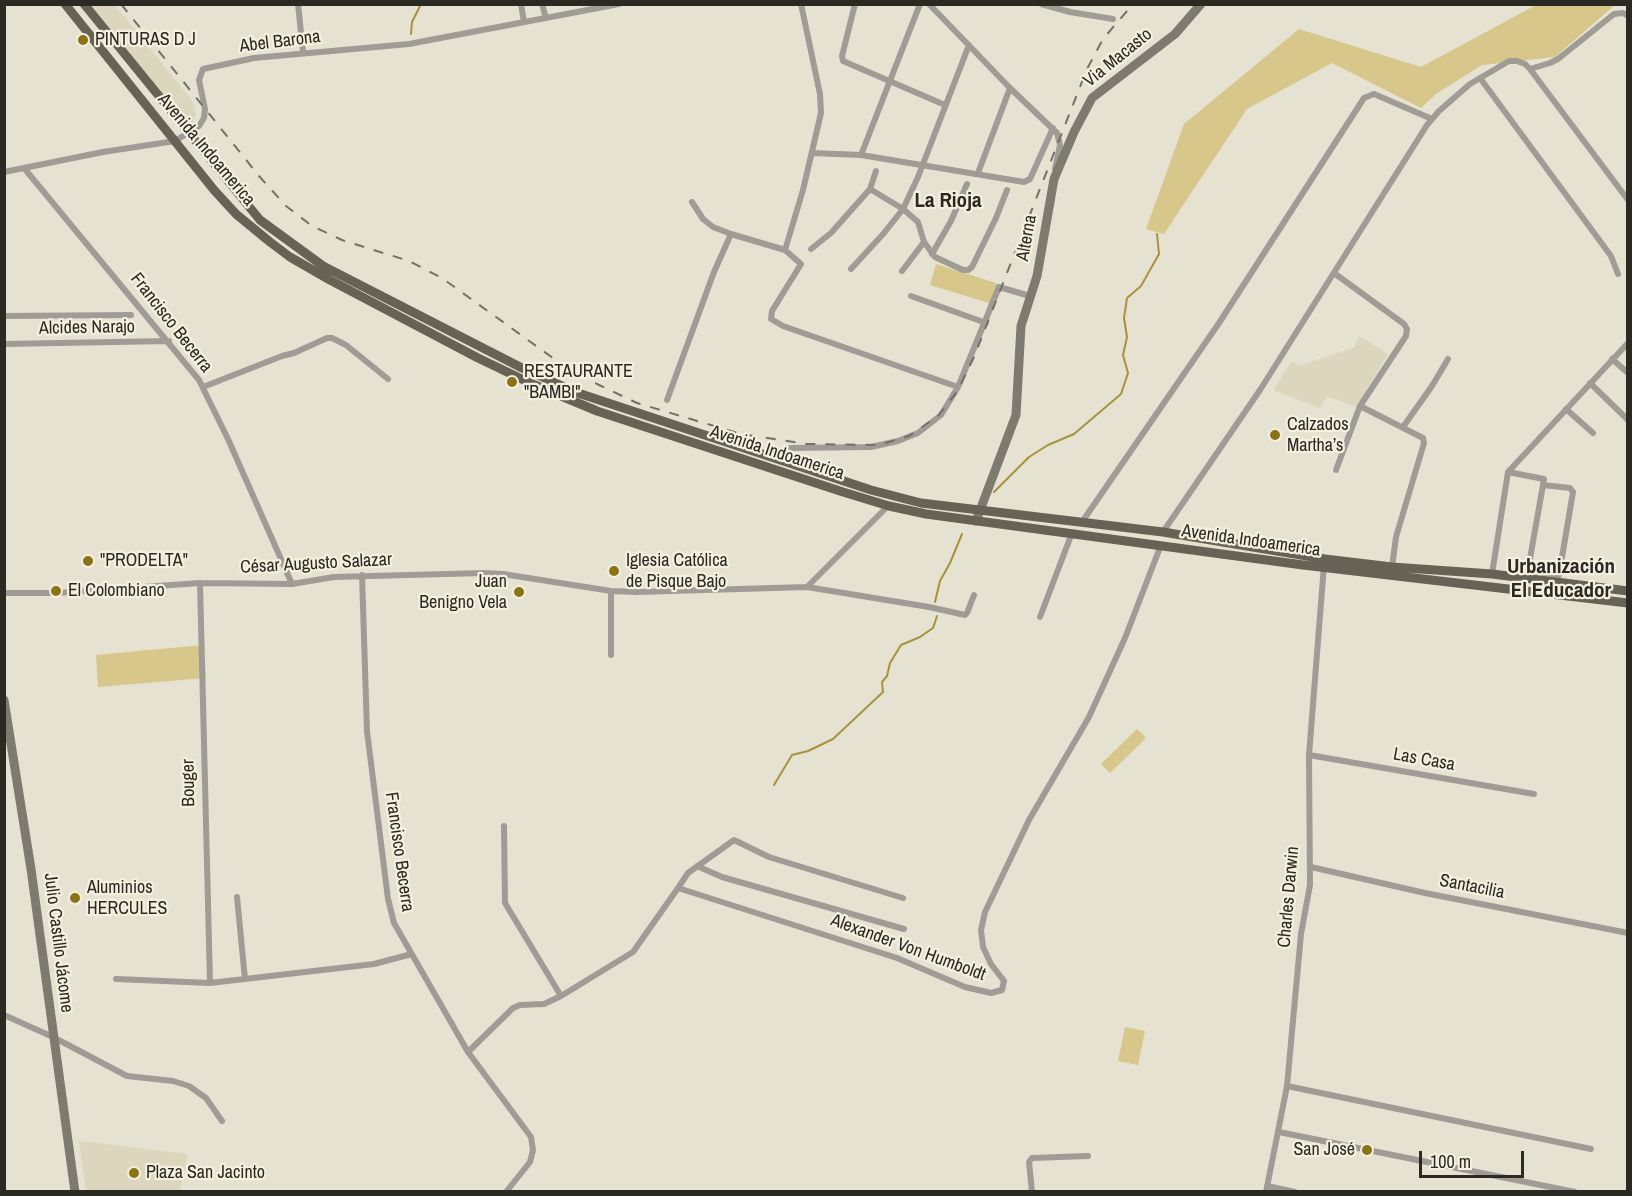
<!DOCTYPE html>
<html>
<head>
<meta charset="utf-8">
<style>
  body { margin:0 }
  #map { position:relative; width:1632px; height:1196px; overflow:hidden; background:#e6e2d1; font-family:"Archivo Narrow",sans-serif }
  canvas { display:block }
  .frame { position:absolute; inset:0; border:6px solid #2a2922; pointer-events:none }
  .scale { position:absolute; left:1419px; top:1151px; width:105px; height:27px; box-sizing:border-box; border:3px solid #2a2922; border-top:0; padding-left:8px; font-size:18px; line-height:21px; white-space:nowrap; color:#2a2922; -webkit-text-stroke:4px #f4efde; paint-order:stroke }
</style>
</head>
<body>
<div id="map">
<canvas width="1632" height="1196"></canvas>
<div class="frame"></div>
<div class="scale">100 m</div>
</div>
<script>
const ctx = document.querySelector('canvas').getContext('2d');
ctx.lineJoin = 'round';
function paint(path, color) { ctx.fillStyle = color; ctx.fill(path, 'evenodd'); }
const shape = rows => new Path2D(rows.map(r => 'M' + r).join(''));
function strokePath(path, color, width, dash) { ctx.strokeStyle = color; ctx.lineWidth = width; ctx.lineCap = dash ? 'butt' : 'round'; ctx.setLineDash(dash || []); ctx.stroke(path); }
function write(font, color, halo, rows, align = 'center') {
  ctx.font = font + ' "Archivo Narrow",sans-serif'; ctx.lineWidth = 4.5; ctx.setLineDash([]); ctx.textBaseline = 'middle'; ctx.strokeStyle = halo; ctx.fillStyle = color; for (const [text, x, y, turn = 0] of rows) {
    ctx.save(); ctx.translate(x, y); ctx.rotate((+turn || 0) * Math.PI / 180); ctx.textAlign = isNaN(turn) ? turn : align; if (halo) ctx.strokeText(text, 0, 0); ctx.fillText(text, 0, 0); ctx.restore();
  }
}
paint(shape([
  [89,5,115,5,193,102,196,114,193,123,187,126],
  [1359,336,1388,354,1356,407,1327,396,1320,408,1275,391,1275,387,1292,361,1298,366,1355,347],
  [79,1141,188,1154,180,1191,86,1191]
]), '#dcd6be');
paint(shape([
  [1536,5,1615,5,1555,57,1482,65,1436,94,1421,108,1332,63,1247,109,1164,234,1146,229,1184,124,1299,29,1421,67],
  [936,264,999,284,992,304,930,285],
  [203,645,206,678,98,687,96,655],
  [1137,729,1146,738,1110,773,1101,764],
  [1125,1027,1145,1031,1138,1065,1118,1061]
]), '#d7c78b');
strokePath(shape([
  [411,34,412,22,421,4],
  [994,492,1029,457,1048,445,1074,434,1121,394,1128,373,1123,355,1127,337,1124,318,1127,298,1141,286,1159,254,1157,234],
  [935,602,940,581,950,563,962,534],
  [774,785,792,755,808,751,833,739,883,692,882,682,887,676,890,663,901,645,920,637,933,628,937,616]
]), '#a7923d', 2);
strokePath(shape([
  [298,4,303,52],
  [521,4,524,22],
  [542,4,546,18],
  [801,4,820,94,821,113,803,190,785,250,801,264,772,311,771,319,783,326,958,387],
  [855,4,842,56,843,61,945,105],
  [929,4,1010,88,1057,133,1060,145,1055,169],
  [1041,4,1070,12,1113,19],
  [1530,69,1550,63,1558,59,1614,14,1623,13,1628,16],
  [1480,78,1611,256,1618,274],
  [812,153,861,155,1024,182,1030,179,1053,128],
  [861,155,920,4],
  [24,168,199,380,228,439,292,584],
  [4,172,103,152,175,141,199,126,204,118,205,109,199,80,203,69,254,58,409,44,619,4],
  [978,173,1010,88],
  [870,189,903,209,918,222,924,242,935,257,963,270,968,270,972,267,996,218,1007,190],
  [692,202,703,219,713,227,731,234,785,250],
  [811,249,831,233,870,189,876,171],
  [932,254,951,221,967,184],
  [851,269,884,233,903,209,918,177,969,45],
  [902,271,924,242],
  [1334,273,1404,324,1407,329,1406,336,1360,406,1423,438,1424,443,1396,537,1392,567],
  [911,296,986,323],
  [4,316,131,315],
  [4,344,169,341],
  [1612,359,1628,373],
  [1590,383,1628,420],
  [203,387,282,356,294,353,327,338,332,338,346,345,388,379],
  [667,400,714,272,731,234],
  [1566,409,1593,433],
  [1403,427,1432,386,1448,359],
  [785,460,790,448,871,447,898,441,918,433,941,415,958,387,999,287,1030,296],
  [1336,470,1360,406],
  [1508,472,1544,479,1543,485,1528,570,1559,575,1573,492,1570,488,1543,485],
  [1082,522,1219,323,1364,98,1374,94,1432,119],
  [1163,532,1260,390,1427,125,1439,111,1470,84,1509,61,1517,61,1525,64,1530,69,1628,200],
  [1492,574,1508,472,1628,343],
  [362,575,367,731,388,899,394,923,468,1052,531,1137,533,1150,530,1162,506,1192],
  [200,583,210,983],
  [807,587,889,505],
  [4,593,57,593,200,583,292,584,334,577,484,573,503,574,611,591,637,592,807,587,929,607,965,615,967,613,974,595],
  [1040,617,1072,533],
  [611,655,611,591],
  [1309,755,1534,794],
  [504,826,505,903,561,996],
  [697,866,722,877,904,929],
  [1311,867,1425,893,1628,933],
  [237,897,245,979],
  [903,898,769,857,734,840,688,873,678,888,897,958,965,987,991,993,1002,990,1004,981,991,964,983,947,981,930,985,912,1029,820,1089,717,1125,638,1161,545],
  [116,979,210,983,374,964,412,954],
  [4,1015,53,1037,127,1076,173,1081,189,1086,206,1098,222,1121],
  [468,1052,513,1008,520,1005,544,1004,561,996,633,952,678,888],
  [1287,1086,1591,1149],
  [1279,1132,1575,1192],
  [1267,1186,1295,1192],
  [1032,1192,1029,1162,1032,1158,1088,1156],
  [1266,1192,1287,1086,1301,934,1310,885,1309,755,1324,565]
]), '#9e9c95', 6);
strokePath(shape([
  [976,521,1016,415,1021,326,1037,276,1054,179,1074,132,1092,98,1175,34,1201,4],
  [4,700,31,869,75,1192]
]), '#7d7a70', 9);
strokePath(shape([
  [65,4,214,190,236,214,270,242,290,257,330,280,478,358,530,383,597,411,843,492,889,506,926,514,1303,565,1628,603],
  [84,4,260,220,323,266,522,368,578,393,871,490,921,503,1163,532,1325,559,1392,567,1492,574,1628,591]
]), '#666256', 9);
strokePath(shape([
  [121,4,259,176,286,206,312,226,342,240,409,261,442,278,557,361,597,384,637,403,741,434,807,444,879,445,909,436,938,416,957,392,974,357,1087,69,1103,39,1127,11,1135,4]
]), '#737166', 2, [10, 10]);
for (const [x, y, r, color] of [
  [83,40,6,"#897316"],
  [512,382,6,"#897316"],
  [1275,435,6,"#897316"],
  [88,561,6,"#897316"],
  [614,571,6,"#897316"],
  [56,591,6,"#897316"],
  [519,592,6,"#897316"],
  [75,898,6,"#897316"],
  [1367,1150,6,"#897316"],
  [134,1173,6,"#897316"]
]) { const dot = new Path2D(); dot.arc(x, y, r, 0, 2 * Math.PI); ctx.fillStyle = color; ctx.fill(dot); strokePath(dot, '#f4efde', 2); }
write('18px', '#2a2922', '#f4efde', [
  ["PINTURAS D J",95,40],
  ["RESTAURANTE",524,372],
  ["\"BAMBI\"",524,393],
  ["Calzados",1287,425],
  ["Martha’s",1287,446],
  ["\"PRODELTA\"",100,561],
  ["Iglesia Católica",626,561],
  ["de Pisque Bajo",626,582],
  ["Juan",507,582,"right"],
  ["Benigno Vela",507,603,"right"],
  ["El Colombiano",68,591],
  ["Aluminios",87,888],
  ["HERCULES",87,909],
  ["San José",1355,1150,"right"],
  ["Plaza San Jacinto",146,1173]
], 'left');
write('18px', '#2a2922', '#f4efde', [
  ["Abel Barona",280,42,-7],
  ["Via Macasto",1118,58,-39],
  ["Avenida Indoamerica",206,150,50],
  ["Alterna",1027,238,-80],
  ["Francisco Becerra",171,323,52],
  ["Alcides Narajo",87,328,-1],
  ["Avenida Indoamerica",777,453,18],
  ["Avenida Indoamerica",1251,541,8],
  ["César Augusto Salazar",316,564,-3],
  ["Las Casa",1424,760,10],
  ["Bouger",189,783,-91],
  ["Francisco Becerra",399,852,82],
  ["Santacilia",1472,887,11],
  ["Charles Darwin",1289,897,-85],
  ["Julio Castillo Jácome",58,943,83],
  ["Alexander Von Humboldt",908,948,20]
]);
write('bold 21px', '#2a2922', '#f4efde', [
  ["La Rioja",948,201],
  ["Urbanización",1561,567],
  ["El Educador",1561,591]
]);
</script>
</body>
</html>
